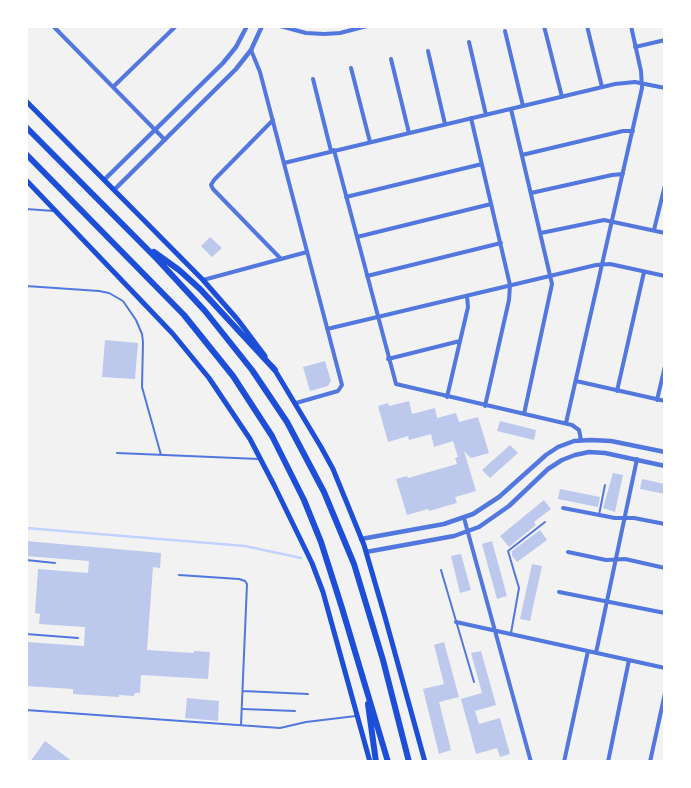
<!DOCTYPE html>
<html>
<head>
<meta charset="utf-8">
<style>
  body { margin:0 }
  #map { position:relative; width:691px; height:788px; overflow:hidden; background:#f2f2f2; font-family:"Zilla Slab",serif }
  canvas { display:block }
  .frame { position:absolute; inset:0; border:28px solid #fff; pointer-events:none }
</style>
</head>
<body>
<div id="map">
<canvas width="691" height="788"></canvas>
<div class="frame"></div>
</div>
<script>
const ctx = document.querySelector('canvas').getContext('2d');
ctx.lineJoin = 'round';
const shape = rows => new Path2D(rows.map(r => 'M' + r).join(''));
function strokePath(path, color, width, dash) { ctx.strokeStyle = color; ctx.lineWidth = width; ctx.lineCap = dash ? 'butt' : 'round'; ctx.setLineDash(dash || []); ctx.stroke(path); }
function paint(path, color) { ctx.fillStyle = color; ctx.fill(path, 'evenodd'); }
strokePath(shape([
  [26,528,245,546,301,558]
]), '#bfd3fe', 2.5);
paint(shape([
  [210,237,222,248,212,257,201,246],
  [105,340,138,343,135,379,102,377],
  [325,361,331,381,328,386,310,391,303,367],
  [409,401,412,414,435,408,437,418,456,413,459,422,478,417,489,453,471,458,464,451,476,491,455,497,457,503,429,511,428,509,407,515,396,479,407,476,408,478,457,464,455,458,458,457,453,441,434,447,431,434,409,440,408,436,388,442,378,406,388,403,389,406],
  [500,421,536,430,534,440,497,431],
  [510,445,518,453,490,478,482,470],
  [613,473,623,475,615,512,603,508],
  [642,479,665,484,665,494,640,489],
  [560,489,600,497,598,507,558,499],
  [544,500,551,509,534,522,536,525,509,547,500,536],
  [540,530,547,540,517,562,512,556,512,551],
  [26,541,161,553,160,568,153,567,147,650,194,653,194,651,210,652,208,679,141,675,140,693,135,693,134,696,119,695,119,697,73,694,73,689,26,686,26,642,84,646,85,627,39,624,40,614,35,613,38,569,88,573,89,561,26,556],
  [492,541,507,596,497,599,482,544],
  [461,554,471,590,460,593,451,556],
  [532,564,542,566,530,621,520,619],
  [444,642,459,697,439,702,451,750,439,754,423,689,444,684,434,645],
  [481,651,496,705,475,711,479,724,500,718,510,754,500,757,497,748,476,754,461,699,482,693,471,653],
  [187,698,219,701,218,721,185,718],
  [45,741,73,762,30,762]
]), '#bdc9ec');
strokePath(shape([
  [26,209,54,211],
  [26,286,99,291,109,293,123,301,136,320,142,334,143,342,142,387,161,455],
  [117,453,259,459],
  [599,515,605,485],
  [26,560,55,563],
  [441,570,474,682],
  [179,575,239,579,245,581,247,584,241,725],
  [511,633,519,588,508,551,545,522],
  [26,634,78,638],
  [243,691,308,694],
  [243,709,295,711],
  [26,710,280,728,306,722,356,716]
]), '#5277de', 2);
strokePath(shape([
  [53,26,165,140],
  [280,26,306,33,324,34,340,33,367,26],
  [544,26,562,97],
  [587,26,602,87],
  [505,31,523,106],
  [469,42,486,115],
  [635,47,665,40],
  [251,50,260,72,342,385,338,391,296,403],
  [428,51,445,124],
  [391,59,409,133],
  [351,68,370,142],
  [313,79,331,151],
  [113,87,176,26],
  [511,109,552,284,524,414],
  [471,118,510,285,509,300,485,406],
  [273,120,214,180,211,185,213,189,281,259],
  [334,150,396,384,572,425,579,430,581,440],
  [522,155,623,131,633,131],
  [284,163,615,84,635,82,665,88],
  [531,193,612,175,623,174],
  [346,197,482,164],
  [654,230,665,185],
  [541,233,604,220,665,233],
  [357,237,491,204],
  [367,276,501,243],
  [203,280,307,252],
  [327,329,596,265,610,264,665,276],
  [388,359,460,341],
  [576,381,665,401],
  [617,391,644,272],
  [447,397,468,307,467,296],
  [657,400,665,366],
  [566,423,642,88,641,71,631,26],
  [563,508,615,518,634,518,665,524],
  [464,518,531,762],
  [568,552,606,560,625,559,665,568],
  [559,592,665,613],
  [456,622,665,668],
  [596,653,637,459],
  [564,762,588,651],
  [608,762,629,660],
  [650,762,665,693]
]), '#5277de', 4);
strokePath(shape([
  [104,180,223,63,236,47,247,26],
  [114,190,236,69,251,50,262,26],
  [361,539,444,524,473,514,499,497,546,455,558,447,574,441,591,440,611,441,665,452],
  [366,552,454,536,479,527,509,506,548,469,562,460,575,455,589,452,605,453,665,466]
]), '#5277de', 4.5);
strokePath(shape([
  [26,101,203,280,238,320,265,356],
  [26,180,173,334,209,378,250,439,274,485,312,563,323,592,370,762],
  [273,367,321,447,333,469,351,513,364,545,385,617,425,762]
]), '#1d4ed8', 5);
strokePath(shape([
  [26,127,157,259,205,311,252,370,287,422,324,492,354,564,383,660,409,762],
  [26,154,184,315,233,376,272,436,304,500,321,542,342,608,388,762],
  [154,252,179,270,200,289,275,370],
  [368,704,376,762]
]), '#1d4ed8', 6);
</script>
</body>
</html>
